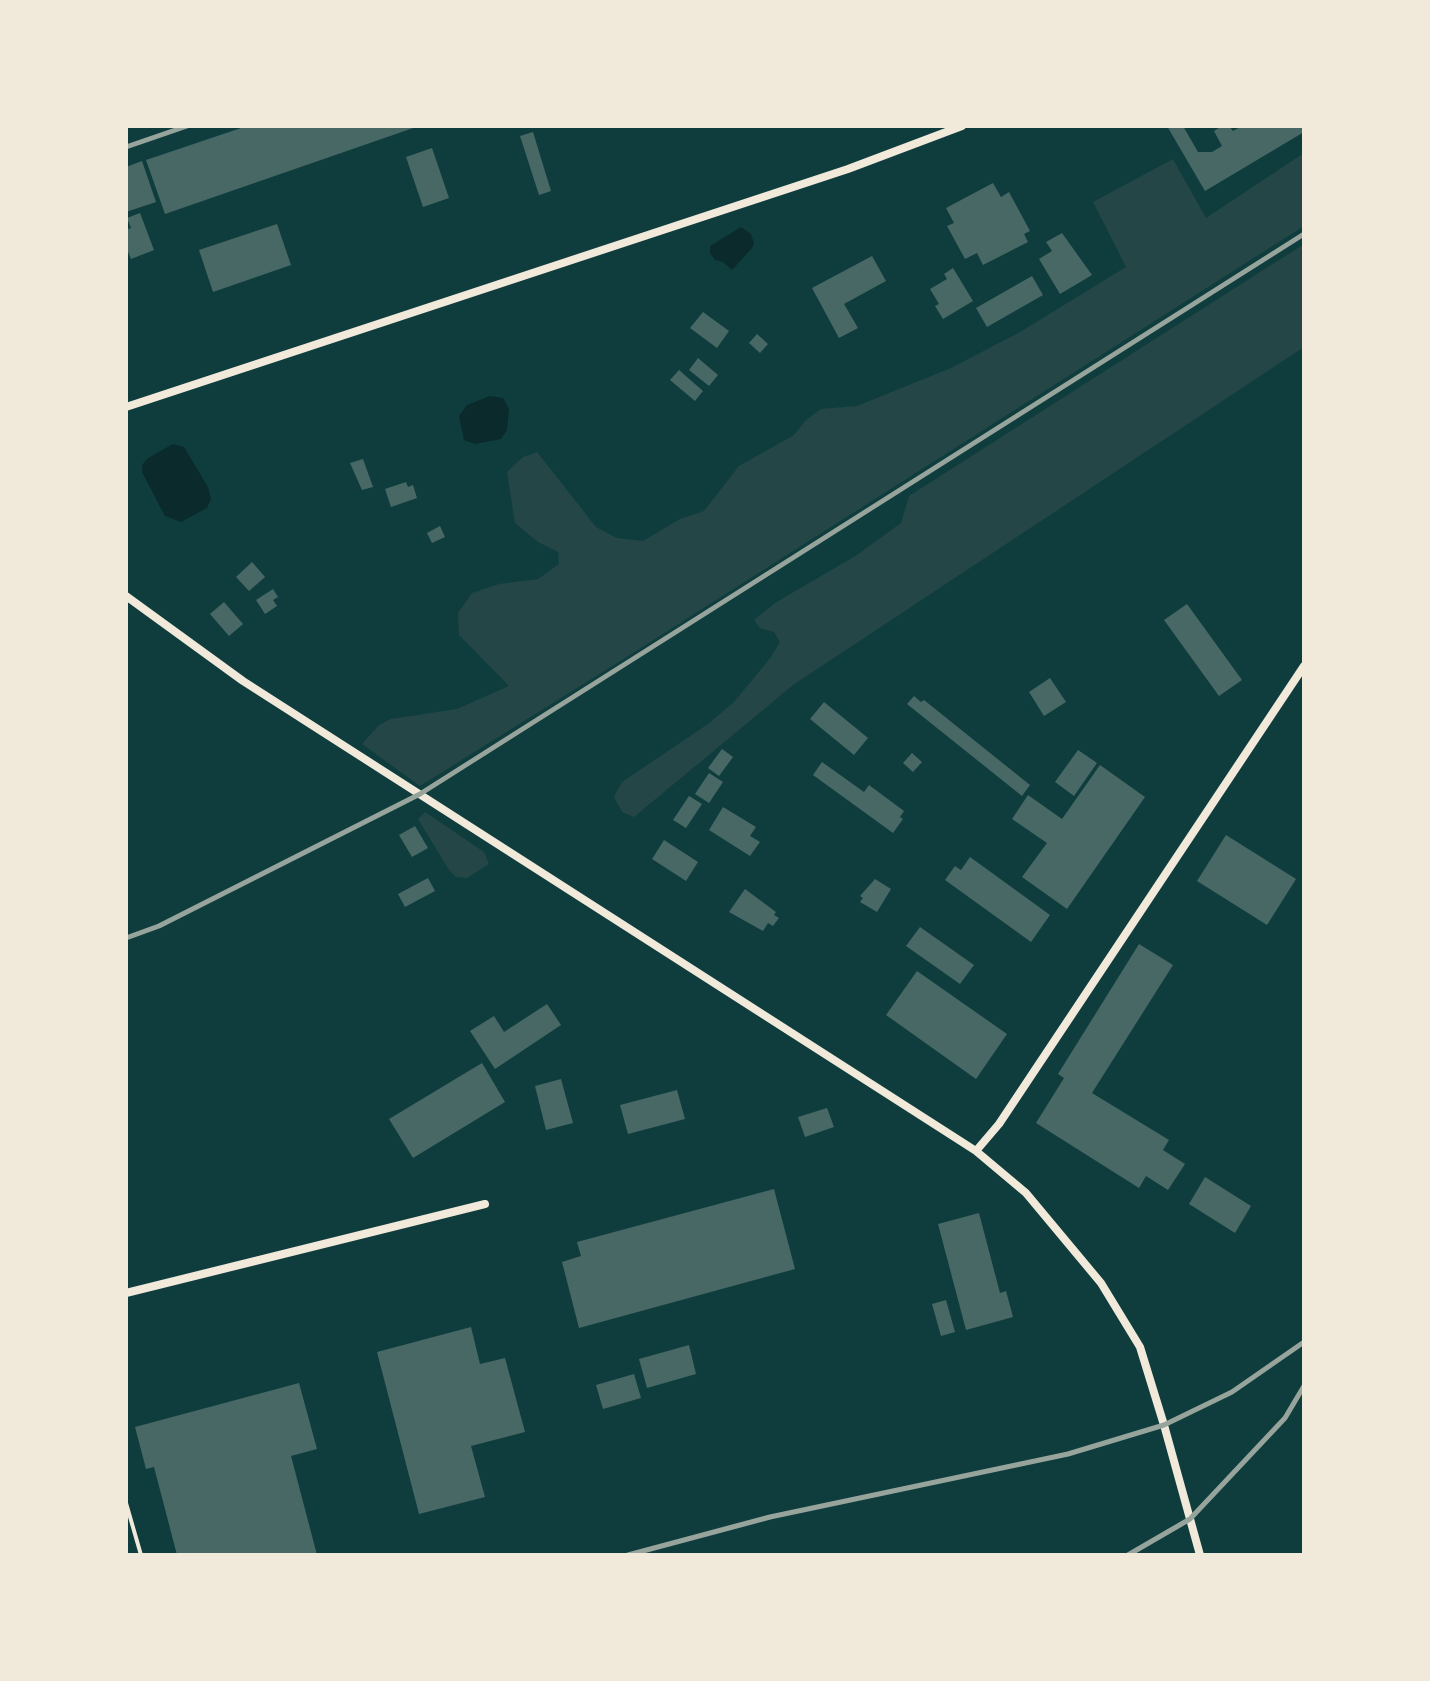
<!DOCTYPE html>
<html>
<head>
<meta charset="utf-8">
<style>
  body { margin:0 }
  #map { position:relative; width:1430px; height:1681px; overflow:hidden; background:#0f3d3e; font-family:Helvetica,sans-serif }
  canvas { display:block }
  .frame { position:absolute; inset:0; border:128px solid #f1e9da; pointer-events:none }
</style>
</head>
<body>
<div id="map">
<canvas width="1430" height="1681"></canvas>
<div class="frame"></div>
</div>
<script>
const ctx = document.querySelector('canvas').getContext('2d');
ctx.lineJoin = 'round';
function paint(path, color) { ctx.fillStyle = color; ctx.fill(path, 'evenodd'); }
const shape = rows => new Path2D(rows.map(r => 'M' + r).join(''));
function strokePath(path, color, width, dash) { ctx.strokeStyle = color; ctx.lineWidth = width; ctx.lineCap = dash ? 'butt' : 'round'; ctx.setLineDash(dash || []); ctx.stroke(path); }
paint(shape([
  [1304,153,1304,226,625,658,420,786,362,744,379,725,391,719,457,709,509,686,459,635,458,613,472,593,499,584,538,579,559,564,558,552,538,542,515,523,507,472,523,457,537,452,596,527,617,538,643,541,680,519,704,511,739,466,794,435,806,420,821,409,857,406,951,368,1020,332,1126,267,1093,202,1173,159,1206,218],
  [1304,244,1304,347,793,685,634,817,622,812,614,797,622,782,708,724,734,702,771,657,780,642,774,632,760,628,754,620,775,603,857,555,901,523,909,496],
  [425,812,484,852,489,864,467,878,456,877,449,870,418,819]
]), '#244646');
paint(shape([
  [741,227,751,234,754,243,752,248,732,270,723,262,715,260,710,253,710,246],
  [490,396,503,398,509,409,507,430,501,439,475,444,464,440,459,416,467,405],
  [173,444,184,447,208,487,211,499,207,508,181,522,165,516,142,472,142,465,148,458]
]), '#0a2a2b');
paint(shape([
  [247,126,419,126,165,214,146,160],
  [1167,126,1183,126,1198,152,1212,152,1222,146,1214,131,1222,126,1229,126,1233,131,1242,126,1249,128,1253,126,1304,126,1304,132,1205,191],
  [533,132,551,191,539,195,520,136],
  [432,148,449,198,423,207,406,157],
  [142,161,156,202,126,212,126,167],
  [993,183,1001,197,1009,192,1030,231,1024,234,1028,242,983,265,977,253,965,259,947,226,954,223,946,208],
  [140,213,154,250,131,259,126,247,126,230,131,228,127,218],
  [277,224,291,265,213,292,199,250],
  [1062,233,1092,275,1060,294,1039,259,1052,251,1046,242],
  [872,256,886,281,844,304,858,328,839,338,812,288],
  [953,268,973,301,943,319,935,306,939,304,930,289,947,279,944,274],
  [1032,276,1043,295,987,327,976,308],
  [703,312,729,331,717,348,690,328],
  [757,334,768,344,760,353,749,343],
  [698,358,718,375,709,386,689,370],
  [679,370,703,391,695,401,670,380],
  [363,459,373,487,362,490,350,463],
  [406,482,408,487,413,485,417,498,391,507,385,489],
  [440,526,445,537,432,543,427,533],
  [252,562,265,577,249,591,236,577],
  [273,589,278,597,273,600,277,606,265,614,256,600],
  [224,602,243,624,229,636,210,614],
  [1187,604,1242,680,1219,696,1164,620],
  [1050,678,1066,702,1044,716,1029,692],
  [914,696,921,702,924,700,1030,785,1022,796,907,704],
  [824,702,868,738,854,755,810,719],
  [722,749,733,757,719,776,708,768],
  [1078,750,1097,763,1074,796,1055,782],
  [912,753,922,762,913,772,903,763],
  [822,762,864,792,869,785,904,811,900,817,903,819,893,833,813,775],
  [1100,765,1145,797,1067,909,1022,877,1047,843,1012,819,1028,795,1062,819],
  [709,773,723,782,709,803,695,794],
  [689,796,702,804,686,828,673,820],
  [723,807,756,827,750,836,760,842,750,856,709,830],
  [415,826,428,848,412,857,399,835],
  [1226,835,1296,879,1267,925,1197,881],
  [664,840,698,862,686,881,652,859],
  [970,857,1050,915,1031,942,945,880,955,866,961,870],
  [428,878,435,891,405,907,398,894],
  [875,879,891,889,877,912,860,902,863,898,860,896],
  [745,889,776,912,774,915,779,918,773,926,768,923,763,931,729,912],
  [920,927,974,965,960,984,906,946],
  [1139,944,1173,965,1092,1093,1169,1140,1163,1150,1185,1164,1168,1190,1146,1176,1139,1188,1036,1123,1064,1078,1058,1074],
  [917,971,1007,1034,976,1079,886,1015],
  [547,1004,561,1025,495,1069,470,1031,494,1016,504,1032],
  [482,1063,505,1102,413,1158,389,1119],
  [561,1079,573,1123,546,1130,535,1086],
  [677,1090,685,1119,628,1134,620,1105],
  [827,1108,834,1127,805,1137,798,1117],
  [1205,1177,1251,1206,1235,1233,1189,1204],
  [774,1189,795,1269,579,1328,562,1262,581,1256,577,1242],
  [979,1213,1000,1293,1006,1291,1013,1317,966,1330,938,1224],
  [946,1300,955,1332,941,1336,932,1304],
  [471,1327,480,1364,505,1358,525,1432,471,1446,485,1497,419,1514,377,1352],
  [689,1345,696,1374,647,1388,639,1359],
  [634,1374,641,1398,603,1409,596,1385],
  [299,1383,317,1449,291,1456,317,1555,177,1555,154,1467,146,1469,135,1427]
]), '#486865');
strokePath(shape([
  [126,1503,141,1555]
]), '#f1e9da', 4);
strokePath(shape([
  [126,407,848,169,962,126],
  [126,596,243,681,976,1151,1026,1193,1101,1283,1140,1347,1164,1425,1200,1555],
  [976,1151,999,1124,1304,666],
  [126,1293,485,1204]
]), '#f1e9da', 8);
strokePath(shape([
  [126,147,187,126],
  [126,938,159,926,420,794,1304,234],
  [628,1555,770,1517,1068,1454,1164,1425,1232,1392,1304,1342],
  [1128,1555,1190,1519,1285,1418,1304,1386]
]), '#97a49c', 5);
</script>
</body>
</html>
